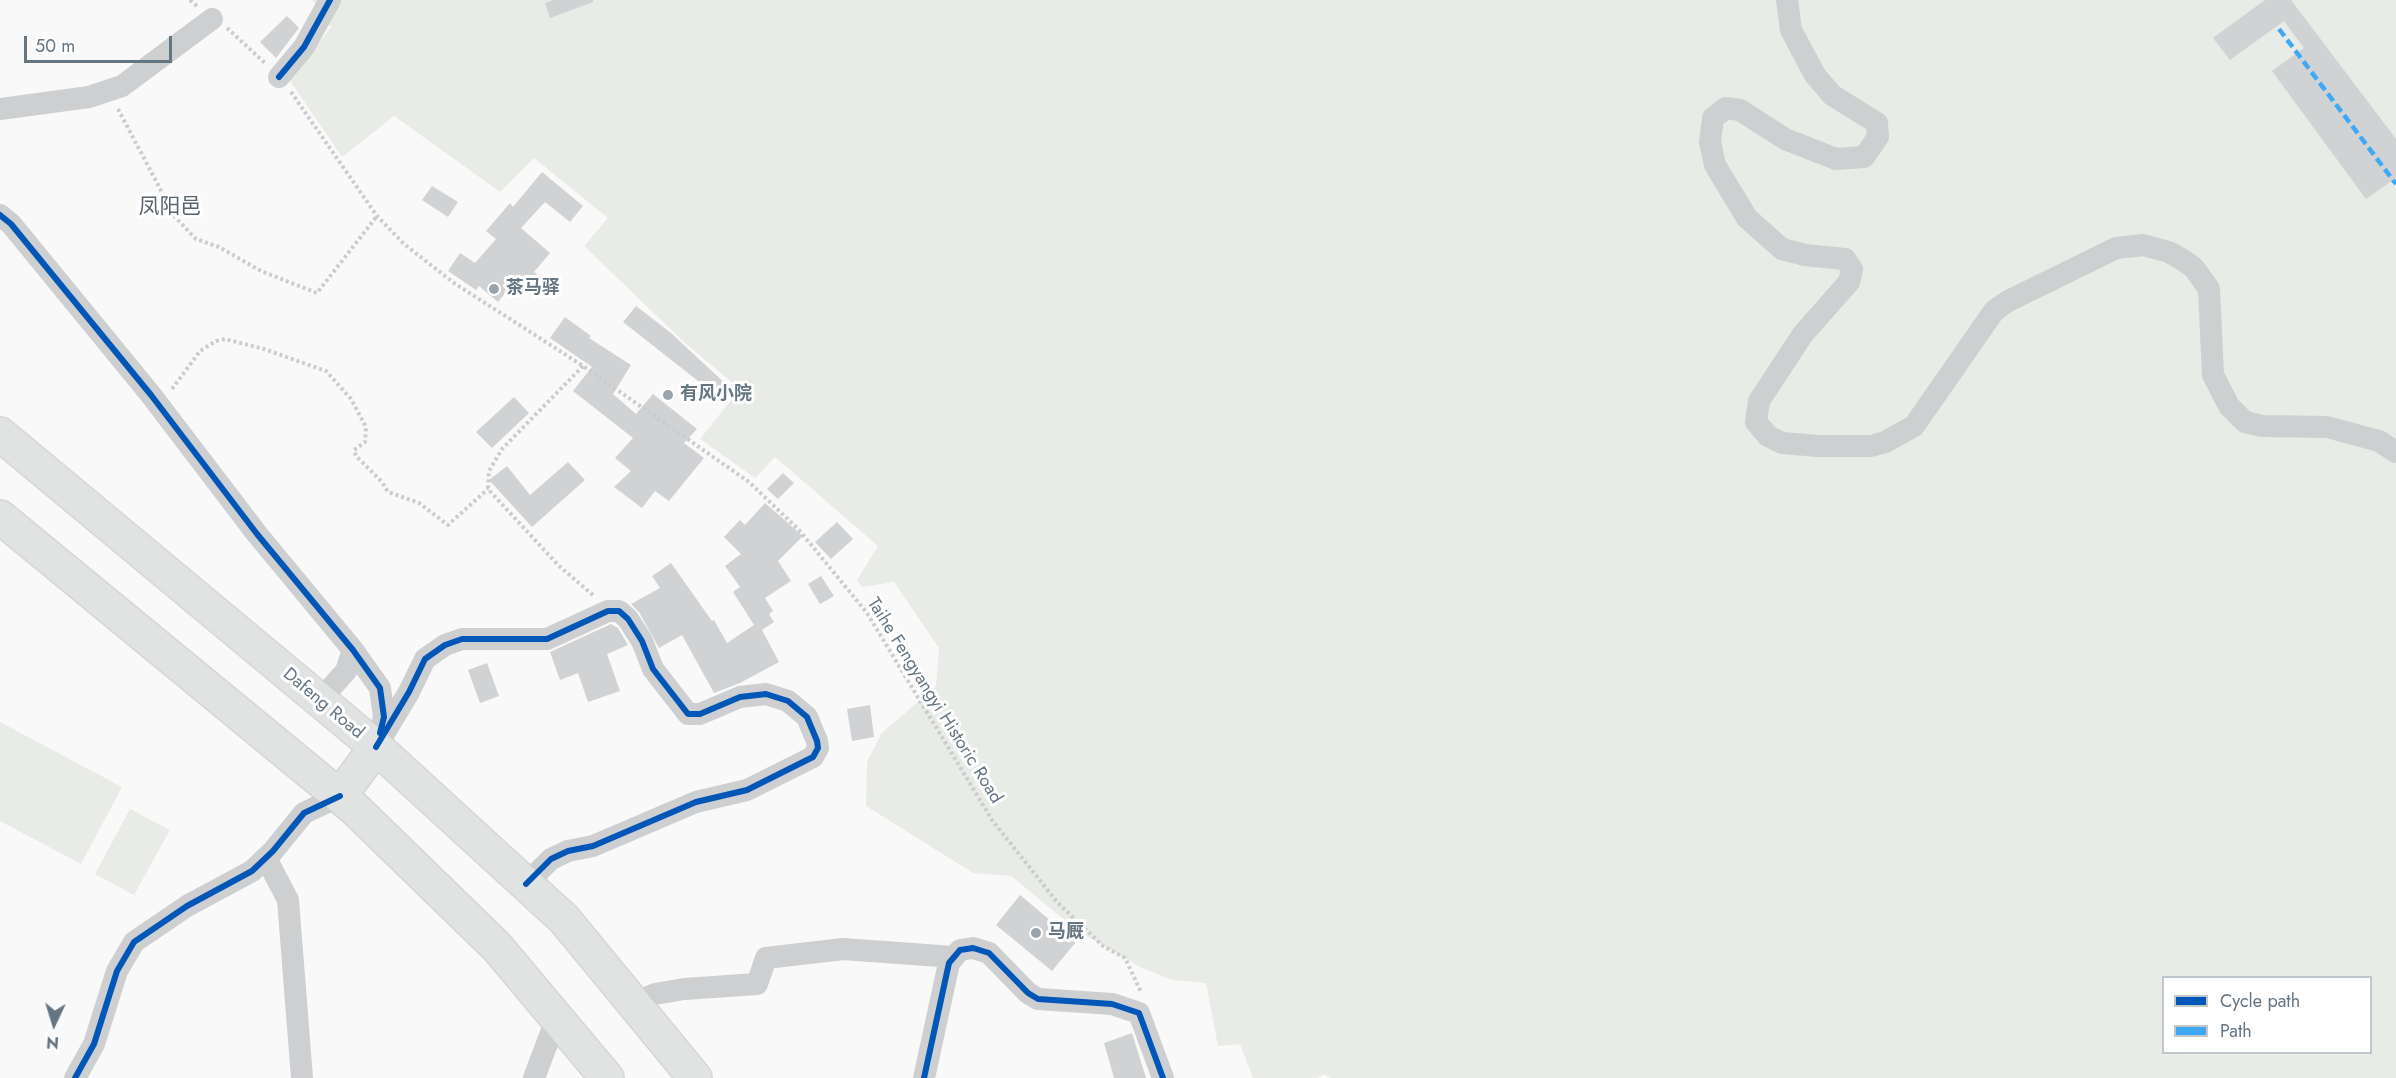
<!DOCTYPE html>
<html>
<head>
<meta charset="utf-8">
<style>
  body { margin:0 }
  #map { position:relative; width:2396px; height:1078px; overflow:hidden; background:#f9f9f9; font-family:Jost,sans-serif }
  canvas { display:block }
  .legend { position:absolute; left:2162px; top:976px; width:210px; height:78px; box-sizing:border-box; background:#fff; border:2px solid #c1c8cd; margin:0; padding:8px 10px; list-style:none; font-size:18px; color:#657683 }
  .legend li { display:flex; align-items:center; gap:12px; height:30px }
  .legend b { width:30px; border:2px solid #c1c8cd }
  .north { position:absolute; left:24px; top:994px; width:60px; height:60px; -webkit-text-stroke:4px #fff; paint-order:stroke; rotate:184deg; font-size:16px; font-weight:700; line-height:24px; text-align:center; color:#657683 }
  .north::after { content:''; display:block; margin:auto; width:21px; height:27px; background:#657683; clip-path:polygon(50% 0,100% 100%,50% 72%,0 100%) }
  .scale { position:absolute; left:24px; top:36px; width:148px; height:27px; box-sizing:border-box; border:3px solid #657683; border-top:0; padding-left:8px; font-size:18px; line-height:21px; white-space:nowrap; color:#657683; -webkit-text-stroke:4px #fff; paint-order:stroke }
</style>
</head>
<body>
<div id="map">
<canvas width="2396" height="1078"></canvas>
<ul class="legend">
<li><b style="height:8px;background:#0057b8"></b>Cycle path</li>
<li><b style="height:8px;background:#3fa9f5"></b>Path</li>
</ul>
<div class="north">N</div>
<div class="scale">50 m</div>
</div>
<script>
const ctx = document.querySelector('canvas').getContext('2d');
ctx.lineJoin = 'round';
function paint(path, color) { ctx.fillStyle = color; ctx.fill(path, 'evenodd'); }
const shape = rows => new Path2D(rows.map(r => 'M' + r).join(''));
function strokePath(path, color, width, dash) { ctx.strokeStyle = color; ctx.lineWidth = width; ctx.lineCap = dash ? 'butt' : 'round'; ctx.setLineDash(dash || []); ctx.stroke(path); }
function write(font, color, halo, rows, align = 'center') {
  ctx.font = font + ' Jost,"Noto Sans SC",sans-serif'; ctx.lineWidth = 6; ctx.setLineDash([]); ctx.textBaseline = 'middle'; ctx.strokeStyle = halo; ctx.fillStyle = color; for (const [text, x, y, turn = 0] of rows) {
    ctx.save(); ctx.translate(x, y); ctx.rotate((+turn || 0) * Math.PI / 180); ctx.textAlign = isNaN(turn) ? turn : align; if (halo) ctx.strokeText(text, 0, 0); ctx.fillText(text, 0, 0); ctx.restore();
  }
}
paint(shape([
  [312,0,2396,0,2396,1078,1331,1078,1325,1074,1316,1078,1253,1078,1240,1044,1218,1046,1206,983,1172,980,1140,967,1078,931,1011,876,973,873,866,806,867,762,881,734,936,686,939,648,894,582,862,587,857,580,878,546,775,457,755,478,700,439,740,389,684,342,584,246,608,218,534,158,500,192,394,116,342,157,290,81,331,27],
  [2164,978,2370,978,2370,1052,2164,1052],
  [0,722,122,787,81,864,0,821],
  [130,809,170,830,134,895,95,874]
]), '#e8ebe6');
paint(shape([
  [553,0,593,0,593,2,550,18,545,3],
  [2265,0,2291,0,2396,139,2396,178,2366,199,2272,71,2304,48,2284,21,2230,60,2213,38],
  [287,16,299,28,276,58,260,42],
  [542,172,583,206,570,222,545,202,521,228,550,253,534,272,537,274,524,291,514,282,498,302,479,286,476,290,448,271,460,253,475,263,496,239,486,231,510,203,513,207],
  [432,186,458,202,448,217,422,200],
  [636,306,671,333,730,388,721,399,623,322],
  [565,317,591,336,589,338,631,365,613,394,636,414,653,394,697,429,684,443,704,458,669,501,655,491,642,508,614,487,631,471,615,458,633,438,573,391,592,367,550,338],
  [514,397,529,413,492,448,476,432],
  [568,462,585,480,532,527,489,480,507,466,530,495],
  [783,473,794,483,778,499,767,489],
  [765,503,803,536,778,561,791,581,765,598,773,611,769,614,774,622,762,630,779,662,740,683,714,693,682,635,659,648,639,612,631,604,660,588,652,576,671,563,712,621,714,620,727,643,754,625,733,592,740,587,725,566,741,554,724,537,740,520,745,525],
  [837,522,853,539,831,559,815,542],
  [821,576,834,596,820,604,808,584],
  [611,624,618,628,628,645,607,654,620,691,588,702,578,673,560,680,550,652],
  [487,663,499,696,480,703,468,670],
  [870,705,874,737,852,741,847,709],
  [1020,895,1076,942,1052,971,996,925],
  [1132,1033,1146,1078,1114,1078,1104,1043]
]), '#d0d2d3');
const highway = shape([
  [0,434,376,747,564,919,695,1078],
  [0,517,355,809,497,947,607,1078],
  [340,796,376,747]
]);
strokePath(highway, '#d5d6d6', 36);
strokePath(shape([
  [190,0,197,6],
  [227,28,266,64],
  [291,92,377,216,404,244,454,283,583,366,749,482,799,530,867,613,992,820,1057,902,1103,946,1125,958,1141,992],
  [118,109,175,217,196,239,219,247,261,271,317,293,377,216],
  [583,366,502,449,489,471,488,489,558,565,594,596],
  [172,389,200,351,216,341,225,339,264,349,326,371,351,399,366,427,365,442,354,450,356,456,382,482,388,492,419,503,448,525,488,489]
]), '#cbcccd', 4, [3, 3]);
strokePath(shape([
  [1787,0,1791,30,1815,75,1832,95,1877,123,1878,137,1864,157,1836,159,1785,139,1740,110,1726,108,1713,118,1710,142,1715,165,1747,218,1782,249,1805,255,1845,259,1852,269,1849,282,1803,334,1759,401,1756,422,1768,436,1782,443,1819,446,1871,446,1885,442,1914,426,1994,311,2008,301,2116,248,2143,245,2169,252,2183,260,2194,268,2209,289,2213,375,2229,406,2245,422,2262,426,2327,427,2379,441,2396,452],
  [279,77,304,47,330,0],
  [0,109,89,97,122,86,212,19],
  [0,215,11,224,151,395,257,534,353,650,380,688,384,717,380,734],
  [319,701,346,671,353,650],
  [376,747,409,692,425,659,445,645,462,639,547,639,608,611,619,611,628,619,642,641,653,669,688,714,700,714,740,697,766,694,788,701,807,717,817,741,818,748,813,757,747,790,696,802,593,846,568,851,551,859,526,884],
  [266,858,288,900,302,1078],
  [634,1003,655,994,684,989,757,984,766,958,843,949,954,957],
  [75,1078,94,1044,117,971,134,942,187,906,252,871,273,851,304,813,340,796],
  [534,1078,557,1017],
  [924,1078,949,963,960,950,973,948,989,953,1028,993,1038,999,1112,1004,1139,1013,1163,1078]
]), '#cecfd0', 22);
strokePath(highway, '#e1e2e2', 33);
strokePath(shape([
  [2279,29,2396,184]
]), '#3fa9f5', 4.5, [9, 4.5]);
strokePath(shape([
  [279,77,304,47,330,0],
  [0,215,11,224,151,395,257,534,353,650,380,688,384,717,380,733],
  [376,747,409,692,425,659,445,645,462,639,547,639,608,611,619,611,628,619,642,641,653,669,688,714,700,714,740,697,766,694,788,701,807,717,817,741,818,748,813,757,747,790,696,802,593,846,568,851,551,859,526,884],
  [75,1078,94,1044,117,971,134,942,187,906,252,871,273,851,304,813,340,796],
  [924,1078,949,963,960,950,973,948,989,953,1028,993,1038,999,1112,1004,1139,1013,1163,1078]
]), '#0057b8', 6);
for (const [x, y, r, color] of [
  [494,289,6,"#99a4ac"],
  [668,395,6,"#99a4ac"],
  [1036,933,6,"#99a4ac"]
]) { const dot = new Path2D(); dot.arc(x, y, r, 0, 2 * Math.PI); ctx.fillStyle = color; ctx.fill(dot); strokePath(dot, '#fff', 2); }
write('bold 18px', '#657683', '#fff', [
  ["茶马驿",506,289],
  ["有风小院",680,395],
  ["马厩",1048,933]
], 'left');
write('18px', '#657683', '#fff', [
  ["Taihe Fengyangyi Historic Road",934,701,58],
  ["Dafeng Road",323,704,40]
]);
write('21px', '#57646e', '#fff', [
  ["凤阳邑",170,208]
]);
</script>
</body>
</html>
